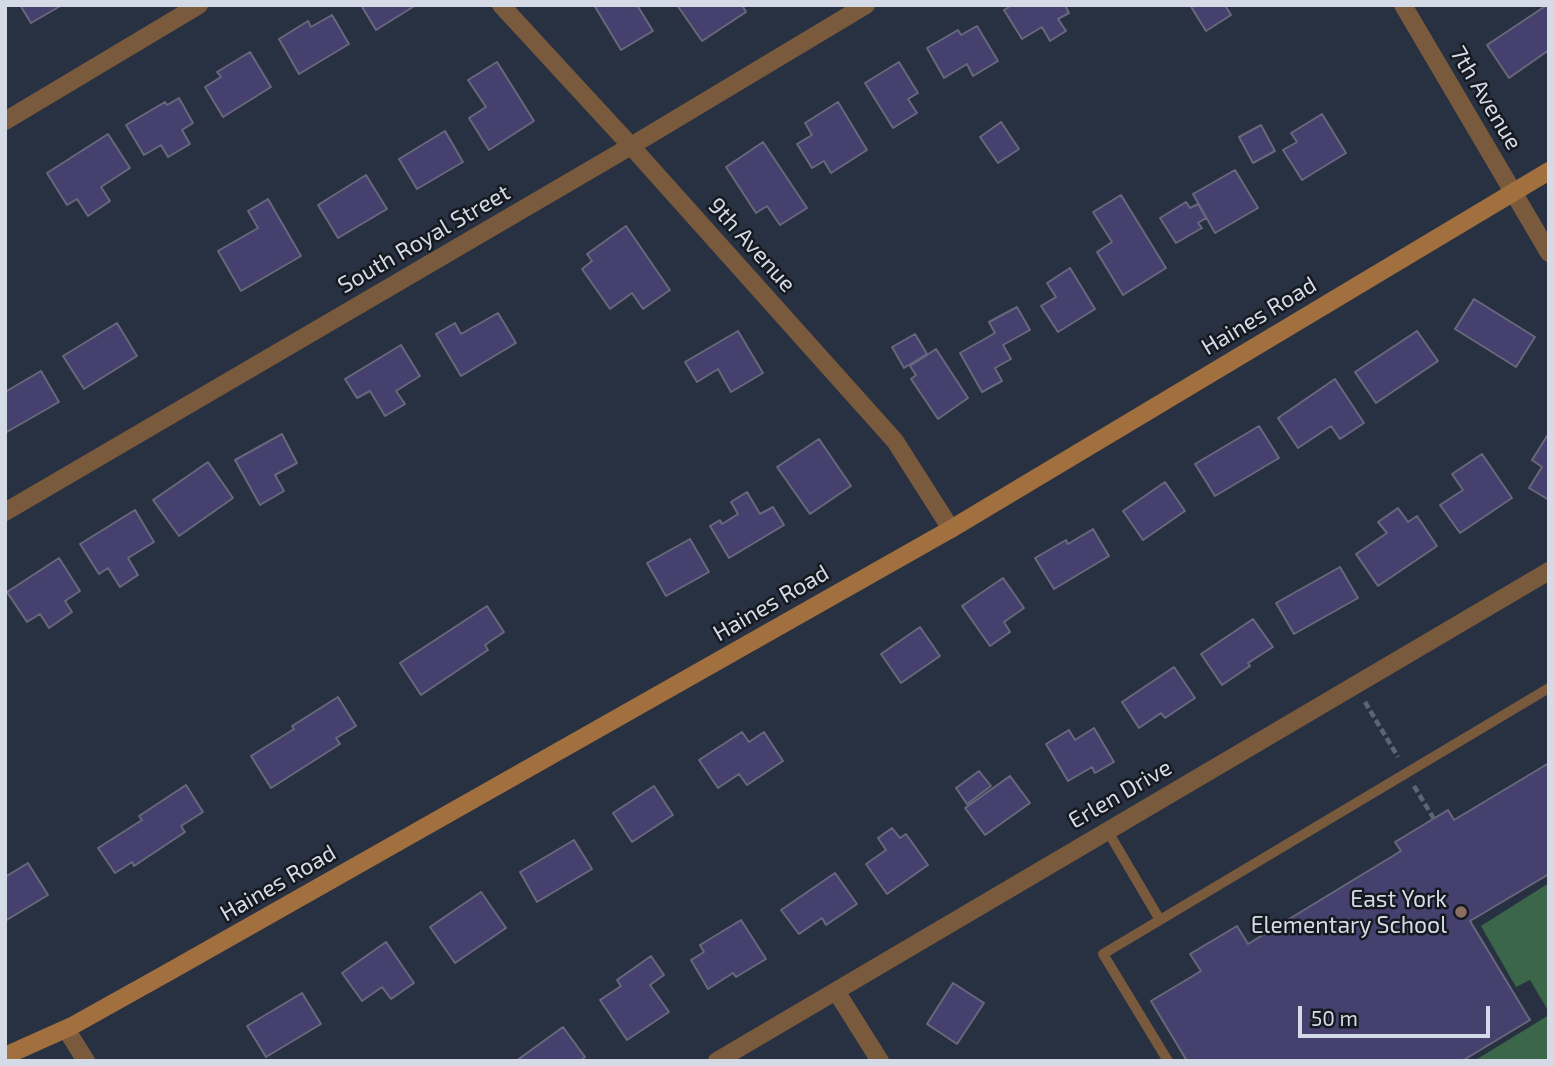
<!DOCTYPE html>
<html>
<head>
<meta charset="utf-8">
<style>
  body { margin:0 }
  #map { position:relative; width:1554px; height:1066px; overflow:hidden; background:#283141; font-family:"Exo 2",sans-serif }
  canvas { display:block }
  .frame { position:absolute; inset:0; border:7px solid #d5dbe6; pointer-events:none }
  .scale { position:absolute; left:1298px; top:1006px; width:192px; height:32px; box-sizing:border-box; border:4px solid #d5dbe6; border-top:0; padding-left:9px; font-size:21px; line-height:24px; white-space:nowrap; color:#d5dbe6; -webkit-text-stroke:5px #151920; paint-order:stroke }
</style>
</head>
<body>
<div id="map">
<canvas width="1554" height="1066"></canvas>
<div class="frame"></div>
<div class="scale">50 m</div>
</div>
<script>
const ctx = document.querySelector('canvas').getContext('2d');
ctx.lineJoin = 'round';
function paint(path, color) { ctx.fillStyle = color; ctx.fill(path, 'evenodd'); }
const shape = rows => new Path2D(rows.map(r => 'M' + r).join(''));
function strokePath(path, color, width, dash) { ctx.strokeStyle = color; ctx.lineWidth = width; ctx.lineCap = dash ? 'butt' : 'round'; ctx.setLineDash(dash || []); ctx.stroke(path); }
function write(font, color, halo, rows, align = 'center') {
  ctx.font = font + ' "Exo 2",sans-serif'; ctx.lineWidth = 5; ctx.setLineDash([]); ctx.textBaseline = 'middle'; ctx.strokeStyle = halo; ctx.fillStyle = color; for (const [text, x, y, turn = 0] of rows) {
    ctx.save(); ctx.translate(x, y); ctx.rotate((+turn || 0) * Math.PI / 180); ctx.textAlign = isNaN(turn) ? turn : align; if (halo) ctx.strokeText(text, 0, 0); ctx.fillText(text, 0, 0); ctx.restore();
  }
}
paint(shape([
  [1549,883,1549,1012,1530,980,1516,987,1481,926],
  [1549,1015,1549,1061,1474,1061]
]), '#3b6649');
const building = shape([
  [20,5,62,5,31,23,20,5],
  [361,5,416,5,376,30,361,5],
  [594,5,637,5,653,31,621,50,594,5],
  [677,5,742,5,746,12,702,41,677,5],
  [1012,5,1065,5,1069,13,1058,19,1066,31,1050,41,1042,27,1022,39,1004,10,1012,5],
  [1190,5,1225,5,1231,15,1206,31,1190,5],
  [1547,5,1549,5,1549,50,1509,78,1487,45,1547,5],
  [332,15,349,44,299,74,279,39,308,21,311,27,332,15],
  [977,26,998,61,973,76,967,64,944,78,927,48,958,30,961,35,977,26],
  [250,52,271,87,223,117,205,87,221,77,217,72,250,52],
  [497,62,534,121,489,150,469,118,486,107,468,80,497,62],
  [899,62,918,93,908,99,917,113,893,128,865,83,899,62],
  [179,98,193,123,182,130,190,144,168,157,161,145,144,155,126,125,165,102,167,105,179,98],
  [838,102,867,150,831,173,824,161,812,168,797,144,812,135,805,123,838,102],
  [1322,114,1346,153,1302,180,1283,150,1297,142,1291,133,1322,114],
  [1001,122,1019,149,998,163,980,137,1001,122],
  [1261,125,1275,151,1253,163,1239,137,1261,125],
  [445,131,463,162,417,189,399,159,445,131],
  [108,134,130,168,101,187,110,201,88,216,77,199,67,205,47,173,108,134],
  [763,142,807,208,780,225,767,206,756,213,726,167,763,142],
  [1235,170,1258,208,1215,233,1193,194,1235,170],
  [366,175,387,209,338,238,318,205,366,175],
  [1121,195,1166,268,1123,295,1097,252,1112,242,1093,212,1121,195],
  [268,199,301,256,241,291,218,251,258,228,248,211,268,199],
  [1186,202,1190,208,1198,204,1206,218,1198,223,1202,228,1176,243,1160,218,1186,202],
  [626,226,670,290,643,309,632,293,610,309,582,269,592,261,587,254,626,226],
  [1070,268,1095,309,1058,332,1041,306,1056,297,1047,283,1070,268],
  [1474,299,1535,337,1516,367,1455,329,1474,299],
  [1017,307,1030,330,1003,345,1011,359,995,368,1002,381,982,392,960,353,995,333,989,322,1017,307],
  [498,313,516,343,461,376,436,334,455,323,461,334,498,313],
  [117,323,137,356,84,389,63,356,117,323],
  [738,331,763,373,731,392,718,369,697,382,685,362,738,331],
  [1417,331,1438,361,1376,403,1355,372,1417,331],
  [915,334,927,354,904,368,892,347,915,334],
  [401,345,420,376,396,391,405,404,385,416,370,391,357,398,345,379,401,345],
  [936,349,968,398,938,419,911,379,916,375,910,366,936,349],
  [41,371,59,402,5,433,5,392,41,371],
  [1335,379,1364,423,1340,439,1331,426,1298,448,1278,418,1335,379],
  [1259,426,1279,458,1215,496,1195,464,1259,426],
  [1549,433,1549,500,1529,488,1542,467,1532,460,1549,433],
  [282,434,297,463,275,475,284,491,260,505,235,460,282,434],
  [819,439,851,486,810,514,777,467,819,439],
  [1482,454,1512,498,1460,533,1440,505,1463,490,1452,474,1482,454],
  [208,462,233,498,179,536,153,500,208,462],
  [1165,482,1185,511,1143,540,1123,511,1165,482],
  [747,492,760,514,773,507,784,525,729,558,710,526,720,520,722,524,738,514,731,502,747,492],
  [1398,508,1408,522,1417,516,1437,546,1378,586,1356,554,1387,533,1378,522,1398,508],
  [135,510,154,542,128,558,138,575,120,587,108,568,99,574,80,544,135,510],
  [1093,529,1109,556,1054,589,1035,558,1066,540,1068,544,1093,529],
  [690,539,709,572,666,596,647,563,690,539],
  [59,558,80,591,65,601,72,612,49,628,40,614,27,622,7,592,59,558],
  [1340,567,1358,598,1294,634,1276,603,1340,567],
  [1003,578,1024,608,1004,622,1010,632,990,646,962,606,1003,578],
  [487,606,504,632,485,645,488,650,421,695,400,663,487,606],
  [1253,619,1273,647,1248,663,1250,666,1222,685,1201,654,1253,619],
  [920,627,940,656,901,683,881,654,920,627],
  [1174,667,1195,698,1165,718,1161,713,1139,728,1122,702,1174,667],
  [338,697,356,726,336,738,340,744,271,788,251,756,294,729,292,726,338,697],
  [1094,728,1114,762,1095,773,1092,767,1068,781,1046,744,1069,730,1075,740,1094,728],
  [742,732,749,742,764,732,783,761,747,785,739,774,718,788,699,760,742,732],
  [1549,763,1549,874,1470,921,1530,1020,1462,1061,1187,1061,1151,1001,1201,971,1190,954,1237,926,1248,944,1401,851,1395,842,1448,810,1454,820,1549,763],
  [979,771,991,786,967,804,956,788,979,771],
  [1010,776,1030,803,985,835,965,808,1010,776],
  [186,785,203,812,181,826,185,832,134,866,132,862,115,873,98,848,142,820,139,816,186,785],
  [654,786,673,815,632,842,613,813,654,786],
  [892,828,900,838,906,834,928,865,887,894,866,864,886,850,878,838,892,828],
  [574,840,592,869,537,902,520,872,574,840],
  [28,863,48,895,5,921,5,877,28,863],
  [835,873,857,904,826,925,822,918,799,934,781,910,835,873],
  [481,892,506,928,455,963,430,927,481,892],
  [741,920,766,959,736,977,733,973,708,989,691,960,704,952,700,945,741,920],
  [386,942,414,983,391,999,382,987,362,1001,342,973,386,942],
  [651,956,664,975,650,985,669,1012,627,1040,600,1000,621,986,617,980,651,956],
  [953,983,984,1003,957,1044,927,1024,953,983],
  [302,993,321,1024,266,1057,247,1026,302,993],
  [563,1027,585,1057,580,1061,516,1061,563,1027]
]);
paint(building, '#45406d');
strokePath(building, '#68677b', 2);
strokePath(shape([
  [1365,702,1398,757],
  [1414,786,1434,819]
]), '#5d6574', 4.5, [7, 3.5]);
strokePath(shape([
  [1107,830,1160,920,1549,688],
  [1160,920,1103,954,1168,1061]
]), '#7a5a3c', 10);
strokePath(shape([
  [501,5,631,146,895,441,951,529],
  [1403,5,1549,253],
  [5,121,199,5],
  [5,512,631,146,866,5],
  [836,991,880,1061],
  [66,1029,86,1061],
  [717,1061,1549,571]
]), '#7a5a3c', 18);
strokePath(shape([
  [5,1056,72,1026,174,969,951,529,1549,171]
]), '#a26f3f', 18);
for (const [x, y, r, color] of [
  [1461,912,7,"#8d6e63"]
]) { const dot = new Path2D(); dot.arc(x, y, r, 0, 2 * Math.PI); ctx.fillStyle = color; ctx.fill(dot); strokePath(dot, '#151920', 2.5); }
write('23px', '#d5dbe6', '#151920', [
  ["7th Avenue",1486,98,59],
  ["South Royal Street",424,239,-30],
  ["9th Avenue",752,245,48],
  ["Haines Road",1259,316,-31],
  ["Haines Road",771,603,-30],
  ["Erlen Drive",1120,794,-30],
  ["Haines Road",278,883,-30]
]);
write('23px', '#d5dbe6', '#151920', [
  ["East York",1447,899],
  ["Elementary School",1447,925]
], 'right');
</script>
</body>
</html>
